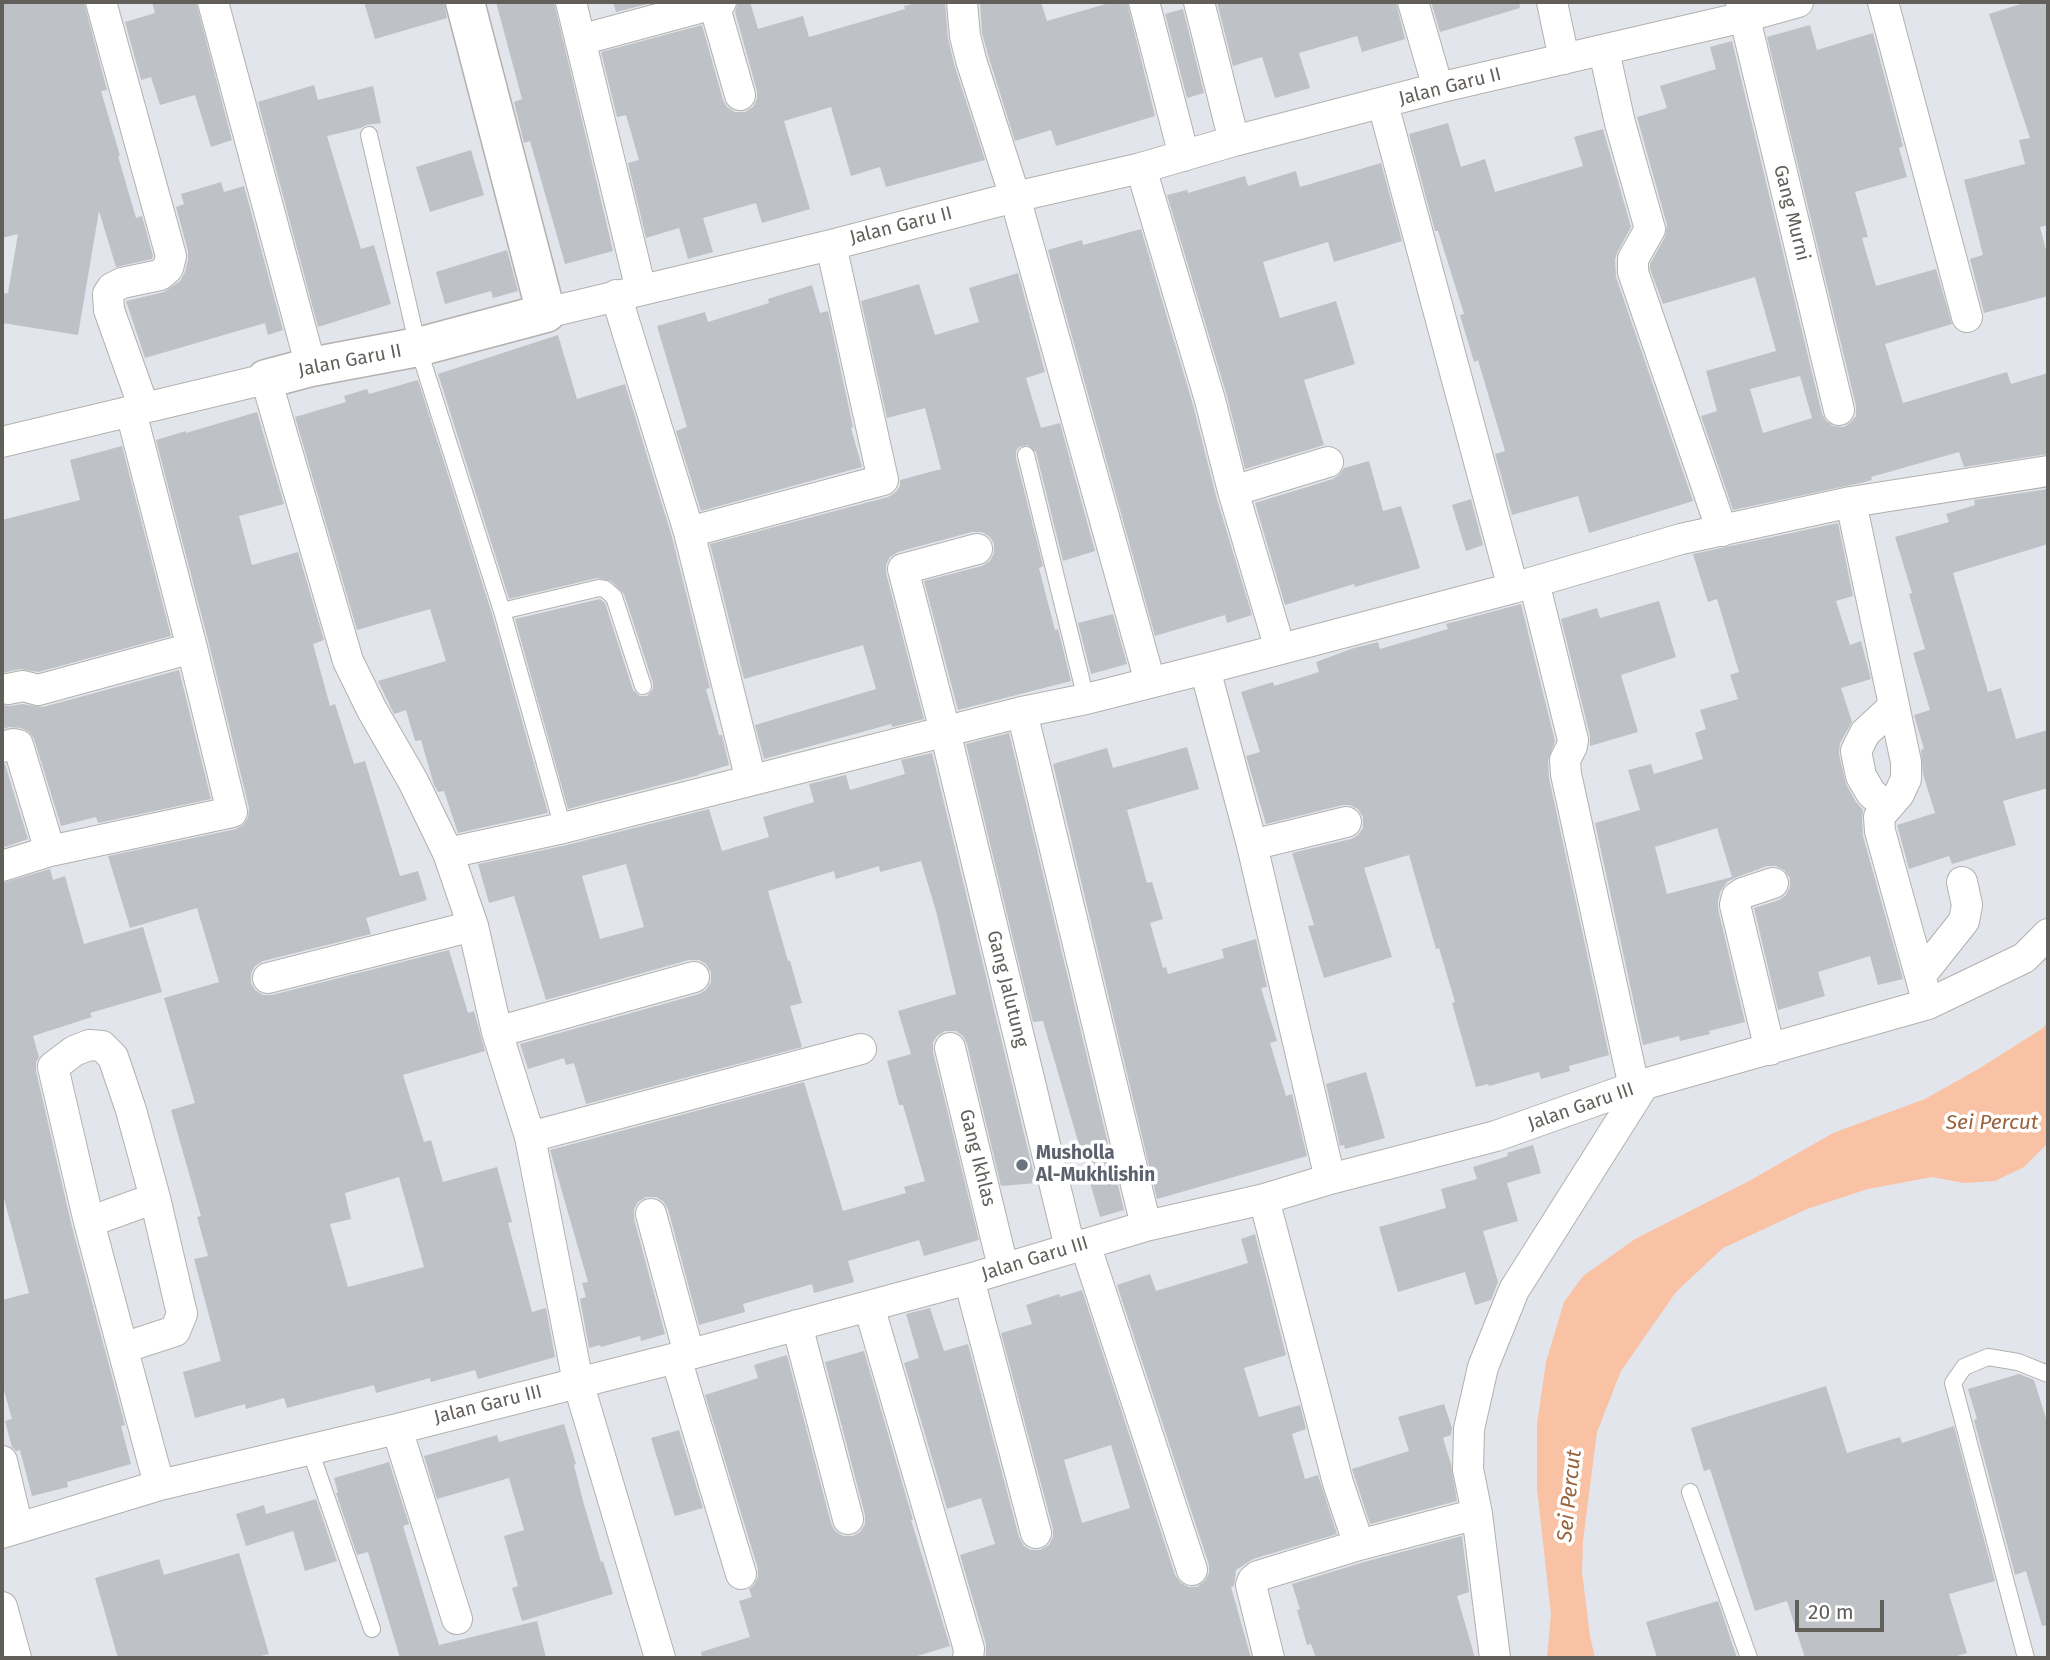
<!DOCTYPE html>
<html>
<head>
<meta charset="utf-8">
<style>
  body { margin:0 }
  #map { position:relative; width:2050px; height:1660px; overflow:hidden; background:#e2e5ec; font-family:"Fira Sans",sans-serif }
  canvas { display:block }
  .frame { position:absolute; inset:0; border:4px solid #625e5a; pointer-events:none }
  .scale { position:absolute; left:1795px; top:1600px; width:89px; height:32px; box-sizing:border-box; border:4px solid #625e5a; border-top:0; padding-left:9px; font-size:21px; line-height:24px; white-space:nowrap; color:#625e5a; -webkit-text-stroke:5px #fff; paint-order:stroke }
</style>
</head>
<body>
<div id="map">
<canvas width="2050" height="1660"></canvas>
<div class="frame"></div>
<div class="scale">20 m</div>
</div>
<script>
const ctx = document.querySelector('canvas').getContext('2d');
ctx.lineJoin = 'round';
function paint(path, color) { ctx.fillStyle = color; ctx.fill(path, 'evenodd'); }
const shape = rows => new Path2D(rows.map(r => 'M' + r).join(''));
function strokePath(path, color, width, dash) { ctx.strokeStyle = color; ctx.lineWidth = width; ctx.lineCap = dash ? 'butt' : 'round'; ctx.setLineDash(dash || []); ctx.stroke(path); }
function write(font, color, halo, rows, align = 'center') {
  ctx.font = font + ' "Fira Sans",sans-serif'; ctx.lineWidth = 7; ctx.setLineDash([]); ctx.textBaseline = 'middle'; ctx.strokeStyle = halo; ctx.fillStyle = color; for (const [text, x, y, turn = 0] of rows) {
    ctx.save(); ctx.translate(x, y); ctx.rotate((+turn || 0) * Math.PI / 180); ctx.textAlign = isNaN(turn) ? turn : align; if (halo) ctx.strokeText(text, 0, 0); ctx.fillText(text, 0, 0); ctx.restore();
  }
}
paint(shape([
  [2048,1022,2048,1143,2024,1167,1995,1181,1964,1183,1932,1177,1868,1189,1807,1209,1723,1248,1676,1292,1621,1371,1597,1432,1583,1541,1582,1572,1590,1636,1595,1658,1547,1658,1551,1614,1537,1489,1537,1424,1546,1362,1564,1302,1583,1276,1635,1239,1749,1181,1833,1133,1925,1099,1980,1068,2043,1028]
]), '#fac2a4');
paint(shape([
  [2,2,84,2,107,90,101,91,120,156,118,156,136,218,142,216,153,256,152,259,116,267,99,211,78,335,2,323,2,294,8,293,18,234,2,238],
  [152,2,196,2,232,140,211,147,195,95,160,105,151,77,141,80,125,22,155,13],
  [364,2,444,2,447,18,375,39],
  [496,2,554,2,613,251,565,264,530,141,524,143,514,102,522,99],
  [613,2,655,2,616,12],
  [738,2,750,2,758,29,803,16,809,37,905,9,904,6,920,2,945,2,948,38,954,64,985,160,886,187,880,167,851,176,831,107,784,121,810,209,762,223,756,203,703,218,713,252,688,259,679,228,646,238,628,163,639,160,626,115,617,117,601,52,702,25,723,100,727,107,735,112,745,112,753,107,757,99,757,91,735,12],
  [980,2,1041,2,1047,21,1113,2,1127,2,1155,116,1056,146,1051,130,1015,141,988,55,982,33],
  [1217,2,1396,2,1405,39,1362,52,1357,36,1299,53,1310,88,1275,98,1262,57,1233,66],
  [1431,2,1519,2,1520,8,1440,32],
  [2027,2,2048,2,2048,225,2040,227,2048,258,2048,296,1984,313,1970,259,1983,255,1964,180,2025,164,2019,140,2030,138,1989,14],
  [1183,9,1204,93,1187,98,1165,14],
  [1810,25,1817,50,1873,33,1903,146,1899,148,1907,177,1855,192,1868,237,1862,238,1876,286,1936,269,1952,324,1885,344,1903,403,2007,372,2011,384,2048,373,2048,454,1964,467,1959,452,1871,477,1872,480,1865,482,1733,510,1701,416,1717,411,1706,371,1776,351,1755,277,1663,304,1650,269,1650,264,1665,237,1667,225,1637,117,1667,108,1660,86,1716,69,1710,47,1732,41,1822,414,1826,421,1833,426,1844,427,1851,422,1856,416,1856,406,1767,37],
  [1800,376,1812,418,1763,433,1750,389],
  [314,85,318,100,373,86,381,123,366,125,361,128,327,136,361,249,374,245,391,304,318,327,258,102],
  [1448,123,1461,167,1485,159,1495,192,1583,166,1574,137,1603,129,1631,227,1618,251,1615,259,1616,277,1693,501,1589,533,1578,496,1512,515,1495,454,1505,451,1478,360,1474,362,1460,315,1464,314,1438,231,1435,231,1409,134],
  [471,150,484,195,430,212,416,167],
  [1381,163,1402,241,1334,262,1328,242,1263,262,1280,318,1336,301,1355,364,1304,380,1324,445,1245,469,1227,396,1167,195,1187,190,1188,193,1245,176,1248,186,1296,171,1300,187],
  [221,182,224,192,244,186,283,330,268,335,265,323,145,358,126,301,164,292,180,281,185,272,188,260,188,251,176,207,184,204,181,194],
  [1141,229,1193,405,1216,496,1252,615,1227,623,1225,615,1155,636,1048,250,1082,240,1083,245],
  [507,250,518,291,493,298,491,291,445,304,436,272],
  [1018,273,1045,372,1026,378,1041,428,1060,423,1095,551,1063,561,1036,452,1028,445,1019,447,1016,451,1016,458,1043,566,1039,568,1055,630,1058,629,1071,681,958,710,924,581,982,566,990,561,994,553,994,544,990,537,982,532,972,532,898,552,890,557,886,565,886,573,924,719,892,727,891,724,764,759,755,725,876,689,863,645,744,679,710,544,888,497,896,492,900,486,900,480,941,469,925,408,887,418,861,301,919,284,935,335,979,322,969,288],
  [812,285,820,313,828,311,853,427,851,428,862,467,701,511,676,431,687,427,657,326,705,312,708,322,769,303,768,299],
  [558,335,577,399,625,384,672,537,710,688,706,689,719,735,722,735,729,765,699,774,699,775,568,809,515,619,600,599,605,603,633,690,640,696,647,696,653,689,653,683,624,594,611,581,597,578,509,599,438,374],
  [418,380,492,614,548,813,458,833,444,791,438,792,434,785,421,740,415,741,406,710,394,714,378,681,446,661,430,609,357,630,295,417,346,402,344,396,367,389,369,394],
  [257,412,284,504,239,516,252,565,298,552,324,640,313,644,330,706,335,704,354,764,365,761,400,876,418,871,427,900,366,918,371,934,263,961,255,966,251,973,251,983,255,990,263,995,272,995,449,950,468,1013,474,1011,485,1051,403,1075,424,1142,431,1140,443,1182,497,1167,512,1222,508,1223,532,1312,546,1308,555,1357,478,1379,475,1370,431,1382,430,1378,376,1393,374,1385,287,1408,284,1398,246,1409,245,1404,195,1418,183,1372,221,1361,194,1259,208,1256,197,1217,201,1216,171,1110,195,1103,164,998,219,982,197,908,130,928,108,856,236,829,243,825,248,818,249,808,209,644,156,440,186,431,186,433],
  [399,1177,424,1267,348,1287,330,1224,351,1219,345,1193],
  [122,446,171,636,38,672,20,669,2,673,2,520,80,500,70,460],
  [1369,461,1383,511,1401,506,1420,568,1355,587,1354,584,1285,605,1255,503,1333,479,1340,474,1344,468],
  [2048,489,2048,544,1953,573,1988,692,2001,688,2016,739,2048,730,2048,788,2003,801,2016,845,1952,864,1949,856,1909,869,1897,825,1935,813,1923,774,1921,750,1924,749,1914,715,1930,710,1913,653,1925,649,1909,594,1912,593,1895,537,1949,522,1946,514,1975,505,1974,500],
  [1471,499,1483,545,1466,551,1452,505],
  [1838,523,1853,596,1836,601,1850,645,1861,641,1871,679,1841,688,1852,722,1840,743,1839,754,1846,784,1856,802,1863,810,1862,818,1863,836,1903,979,1878,985,1870,956,1818,972,1825,996,1778,1010,1754,908,1779,900,1786,895,1790,887,1790,878,1784,870,1776,866,1767,866,1737,877,1727,882,1720,892,1718,901,1718,909,1745,1022,1709,1031,1710,1034,1680,1041,1679,1036,1643,1045,1595,823,1640,810,1628,770,1651,764,1654,774,1703,759,1695,733,1706,729,1700,710,1738,699,1730,675,1739,672,1717,599,1708,602,1693,554],
  [1717,828,1732,877,1667,894,1655,847],
  [1659,601,1676,657,1621,675,1638,732,1590,746,1590,736,1561,619,1597,608,1600,618],
  [1521,604,1555,741,1548,761,1549,778,1609,1055,1569,1066,1570,1071,1541,1079,1539,1072,1489,1086,1488,1084,1476,1087,1452,1003,1455,1002,1439,948,1436,949,1409,855,1364,868,1392,957,1324,978,1308,926,1314,925,1292,853,1351,839,1358,835,1363,828,1363,817,1358,809,1350,805,1343,805,1266,824,1246,756,1260,752,1241,692,1273,682,1274,686,1319,672,1316,662,1354,648,1378,642,1380,649,1448,629,1446,624],
  [1113,614,1127,664,1091,674,1078,623],
  [179,670,211,799,98,823,96,817,61,826,34,739,29,732,21,728,9,727,2,729,2,705,11,706,22,704,43,707],
  [1009,733,1124,1210,1100,1217,1043,1021,1033,1022,966,744],
  [1187,747,1199,789,1127,810,1147,883,1152,882,1163,919,1150,923,1163,968,1166,967,1168,974,1224,958,1222,949,1256,939,1267,987,1261,988,1277,1041,1270,1043,1286,1096,1292,1094,1307,1156,1157,1199,1053,764,1107,748,1113,768],
  [932,753,1036,1183,1001,1186,967,1044,963,1036,956,1031,945,1031,937,1036,933,1042,933,1052,979,1240,924,1256,919,1240,848,1261,854,1282,814,1293,812,1284,743,1304,745,1312,699,1325,668,1209,663,1201,656,1197,646,1197,638,1202,634,1209,634,1219,665,1334,641,1341,640,1336,601,1347,600,1345,589,1348,580,1299,586,1297,582,1283,588,1282,550,1150,804,1082,843,1211,906,1193,904,1187,925,1181,903,1105,899,1105,887,1061,911,1054,898,1011,956,994,936,911,921,861,880,872,879,866,836,879,834,871,768,891,788,961,790,961,802,1003,790,1006,802,1047,586,1104,574,1063,566,1065,564,1058,528,1069,520,1044,699,994,706,990,711,982,711,972,706,964,699,960,689,960,546,1000,514,896,489,903,478,864,567,845,709,809,722,851,769,837,763,817,814,802,809,784,846,775,850,790,905,774,901,760],
  [626,864,644,927,600,939,582,876],
  [2,764,5,764,28,839,2,848],
  [50,869,53,880,65,876,84,944,143,927,162,992,90,1013,92,1017,33,1036,39,1057,36,1062,36,1071,72,1227,125,1425,121,1426,131,1464,67,1482,68,1487,32,1496,20,1450,16,1451,12,1447,5,1421,12,1419,2,1383,2,1300,29,1293,2,1191,2,883],
  [1366,1072,1385,1138,1345,1149,1344,1145,1340,1146,1326,1084],
  [1533,1145,1541,1173,1507,1183,1518,1221,1483,1231,1498,1282,1491,1300,1475,1305,1465,1272,1398,1292,1379,1227,1446,1208,1441,1189,1477,1179,1473,1167,1508,1156,1507,1153],
  [1255,1234,1286,1355,1244,1368,1259,1417,1300,1405,1306,1429,1292,1434,1305,1479,1318,1475,1337,1534,1253,1559,1236,1570,1234,1586,1231,1587,1251,1658,986,1658,986,1644,960,1555,995,1544,981,1498,947,1509,904,1363,919,1358,906,1314,930,1308,944,1351,968,1344,1019,1537,1024,1546,1031,1550,1040,1550,1049,1545,1053,1537,1053,1529,1001,1333,1032,1324,1026,1305,1059,1294,1060,1297,1082,1290,1175,1575,1181,1583,1189,1587,1197,1587,1205,1581,1209,1573,1209,1565,1117,1285,1150,1274,1156,1291,1248,1263,1241,1239],
  [1111,1445,1130,1508,1082,1523,1064,1460],
  [864,1351,913,1520,911,1520,950,1646,911,1658,702,1658,701,1652,750,1637,739,1601,752,1597,749,1589,754,1585,758,1577,758,1569,705,1395,758,1378,754,1365,787,1355,831,1523,835,1531,843,1536,853,1536,860,1532,865,1524,865,1515,825,1362],
  [2019,1374,2034,1380,2048,1425,2048,1625,2042,1626,2026,1571,2015,1575,1974,1420,1977,1419,1968,1389],
  [1826,1386,1847,1453,1900,1437,1902,1443,1954,1426,1995,1581,1949,1594,1967,1653,1950,1658,1805,1658,1787,1601,1755,1611,1710,1469,1704,1471,1691,1428],
  [1444,1404,1452,1428,1451,1435,1443,1438,1451,1464,1457,1501,1370,1524,1352,1469,1409,1451,1398,1417],
  [564,1424,576,1464,574,1465,583,1501,601,1562,603,1561,613,1594,522,1621,512,1588,518,1586,504,1536,524,1530,509,1478,437,1499,424,1456,497,1435,499,1442],
  [679,1430,703,1508,675,1516,651,1438],
  [389,1462,409,1524,403,1526,439,1645,537,1621,546,1658,400,1658,368,1552,357,1555,336,1493,338,1493,334,1478],
  [316,1499,337,1561,305,1571,293,1531,246,1546,236,1514,264,1505,266,1514],
  [1462,1536,1469,1592,1457,1596,1475,1658,1316,1658,1311,1644,1307,1645,1297,1610,1300,1609,1292,1584,1364,1562],
  [239,1553,269,1654,253,1658,118,1658,95,1578,159,1559,164,1575],
  [1718,1601,1737,1658,1657,1658,1646,1622]
]), '#bec2c7');
const lane = shape([
  [369,135,418,347,502,611,563,828],
  [1026,455,1086,699],
  [502,611,599,588,605,589,614,597,643,686],
  [310,1450,372,1629],
  [1690,1492,1749,1658],
  [2026,1658,1953,1383,1964,1367,1988,1357,2018,1362,2048,1374]
]);
const street = shape([
  [101,2,171,256,168,268,160,275,122,283,112,288,108,294,109,310,144,408],
  [213,2,311,367],
  [571,2,641,290],
  [962,2,965,36,971,60,1015,197,1150,682],
  [1144,2,1184,156],
  [1199,2,1234,141],
  [1413,2,1438,88],
  [1552,2,1564,59],
  [1741,2,1839,410],
  [1883,2,1967,317],
  [714,4,740,95],
  [580,40,721,2],
  [1604,51,1620,123,1650,229,1633,259,1633,272,1722,531],
  [1383,104,1513,588],
  [1141,168,1210,400,1233,491],
  [616,295,689,532,751,780],
  [546,313,831,245,1015,197,1141,168,1234,141,1438,88,1744,17,1798,2],
  [2,442,266,379,348,661,372,710,413,781,448,853,473,926,497,1032,530,1137,578,1382,660,1658],
  [1851,502,1906,762,1906,779,1899,794,1879,817,1880,831,1928,1004],
  [689,532,883,480,831,245],
  [977,549,903,569,945,731,1070,1248],
  [1534,582,1573,740,1572,746,1565,760,1566,774,1634,1087],
  [1280,649,1233,491,1328,462],
  [1205,669,1252,845,1330,1179],
  [8,689,23,686,38,690,192,648],
  [1022,712,1146,1226],
  [2,747,13,744,18,745,50,851],
  [1887,807,1871,793,1861,776,1856,751,1865,733,1894,706],
  [1252,845,1346,822],
  [448,853,563,828,1022,712,1086,699,1205,669,1513,588,1681,539,1851,502,2048,471],
  [2,866,50,851,232,812,192,648,131,412],
  [1921,975,1964,921,1967,905,1962,882],
  [268,978,473,926],
  [497,1032,694,977],
  [950,1048,1003,1267],
  [1770,1050,1735,905,1737,897,1743,893,1773,883],
  [530,1137,861,1049],
  [1264,1199,1338,1483,1359,1545,1258,1576,1253,1580,1251,1585,1269,1658],
  [651,1214,689,1354],
  [89,1222,155,1198],
  [1085,1244,1192,1570],
  [969,1279,1036,1533],
  [869,1306,969,1649,968,1658],
  [797,1325,848,1519],
  [123,1348,175,1331,182,1314,155,1198,131,1110,113,1057,102,1046,89,1045,74,1051,53,1067,89,1222,154,1466,160,1485],
  [676,1358,741,1574],
  [397,1429,457,1619],
  [2,1461,18,1528],
  [2,1533,160,1485,397,1429,676,1358,969,1279,1146,1226,1264,1199,1330,1179,1496,1136,1634,1087,1928,1004,2024,958,2048,934],
  [1359,1545,1477,1514],
  [2,1607,16,1658],
  [1495,1658,1477,1514,1468,1469,1469,1429,1483,1367,1514,1290,1643,1086]
]);
const secondary = shape([
  [266,379,311,367,418,347,546,313,465,2]
]);
strokePath(lane, '#b4b1ad', 18);
strokePath(street, '#b4b1ad', 32);
strokePath(secondary, '#b5b1ad', 41);
strokePath(lane, '#fff', 16);
strokePath(street, '#fff', 30);
strokePath(secondary, '#fff', 38);
for (const [x, y, r, color] of [
  [1022,1165,7,"#6b7280"]
]) { const dot = new Path2D(); dot.arc(x, y, r, 0, 2 * Math.PI); ctx.fillStyle = color; ctx.fill(dot); strokePath(dot, '#fff', 2.5); }
write('19px', '#625e5a', '#fff', [
  ["Jalan Garu II",1450,87,-14],
  ["Gang Murni",1791,213,76],
  ["Jalan Garu II",901,226,-14],
  ["Jalan Garu II",350,361,-11],
  ["Gang Jalutung",1007,989,76],
  ["Jalan Garu III",1581,1107,-19],
  ["Gang Ikhlas",977,1158,76],
  ["Jalan Garu III",1035,1259,-17],
  ["Jalan Garu III",488,1405,-14]
]);
write('bold 19px', '#5b616d', '#fff', [
  ["Musholla",1036,1154],
  ["Al-Mukhlishin",1036,1176]
], 'left');
write('italic 21px', '#9a653e', '#fff', [
  ["Sei Percut",1992,1123],
  ["Sei Percut",1570,1496,-84]
]);
</script>
</body>
</html>
